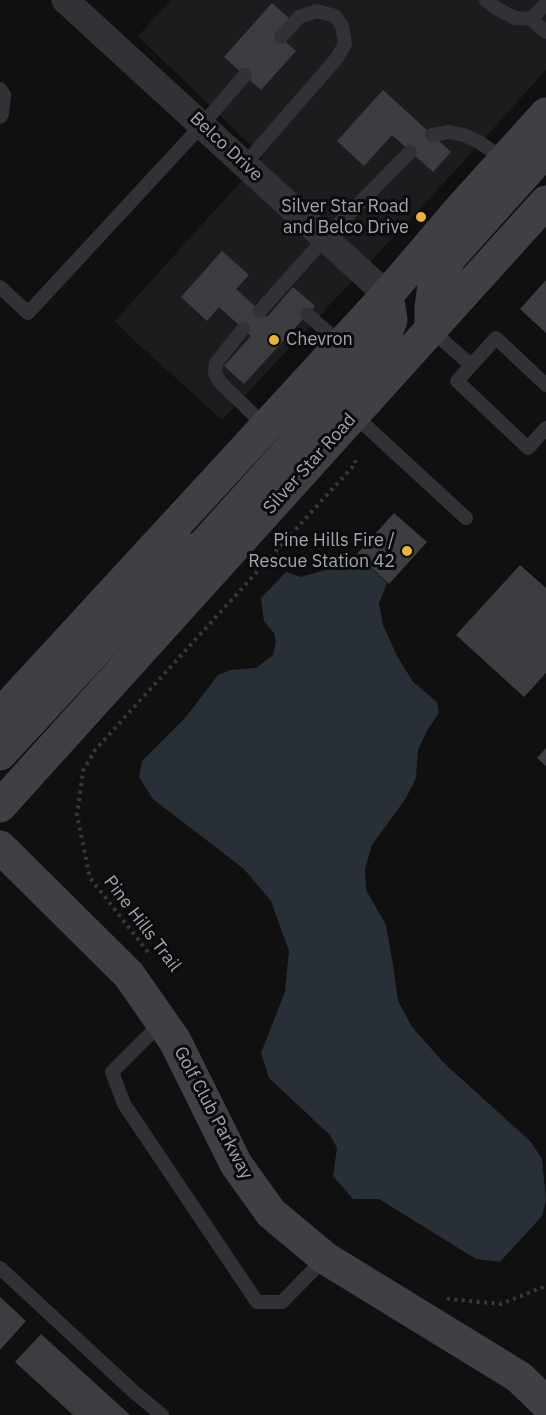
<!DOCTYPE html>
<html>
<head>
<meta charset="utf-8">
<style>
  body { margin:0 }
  canvas { display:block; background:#101011 }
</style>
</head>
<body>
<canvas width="546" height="1415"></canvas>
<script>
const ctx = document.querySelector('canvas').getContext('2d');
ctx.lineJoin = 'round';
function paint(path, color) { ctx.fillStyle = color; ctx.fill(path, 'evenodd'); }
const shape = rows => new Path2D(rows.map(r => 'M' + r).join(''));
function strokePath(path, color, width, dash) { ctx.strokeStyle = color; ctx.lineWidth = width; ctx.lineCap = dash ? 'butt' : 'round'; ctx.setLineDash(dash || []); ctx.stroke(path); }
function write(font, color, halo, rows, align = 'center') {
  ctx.font = font + ' "IBM Plex Sans",sans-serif'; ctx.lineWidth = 6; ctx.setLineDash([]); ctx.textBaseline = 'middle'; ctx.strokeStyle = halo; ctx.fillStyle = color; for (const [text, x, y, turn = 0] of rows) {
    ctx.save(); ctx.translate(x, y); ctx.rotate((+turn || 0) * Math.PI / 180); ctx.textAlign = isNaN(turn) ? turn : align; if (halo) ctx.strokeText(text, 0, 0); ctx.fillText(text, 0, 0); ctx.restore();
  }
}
paint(shape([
  [171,0,546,0,546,70,454,172,222,420,136,342,115,321,263,157,138,36]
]), '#1c1c1e');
paint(shape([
  [364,561,387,583,379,603,383,625,397,656,413,682,437,702,439,713,428,729,418,750,416,778,406,798,372,845,365,869,366,890,386,925,394,971,398,1001,412,1027,444,1063,531,1142,542,1159,546,1200,542,1216,500,1262,476,1259,379,1199,353,1199,333,1176,337,1148,330,1135,269,1078,261,1053,285,992,289,951,271,901,244,869,153,799,139,777,142,761,186,717,218,675,231,670,256,668,273,655,276,642,274,633,264,621,261,598,286,572,301,577,349,563]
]), '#292f36');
paint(shape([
  [272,3,292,21,279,36,296,51,261,90,224,57],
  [383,90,451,152,433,172,392,135,364,166,337,141],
  [222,251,249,275,236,289,267,317,293,287,315,306,244,384,224,366,251,336,219,307,207,321,181,297],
  [546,280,546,333,520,309],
  [394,513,427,542,389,584,357,554],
  [520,565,546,588,546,673,524,697,456,635],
  [546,748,546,766,537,758],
  [0,1297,26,1321,0,1350],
  [41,1334,130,1415,73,1415,15,1362]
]), '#3c3d41');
strokePath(shape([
  [148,952,90,878,77,815,83,771,95,750,356,463,353,456],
  [447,1298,449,1299,501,1304,543,1287,546,1283]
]), '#37383d', 4, [3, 4.5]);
strokePath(shape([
  [486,0,496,8,515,18,531,19,546,4],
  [531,19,546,32],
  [0,89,4,95,2,114,0,117],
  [432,135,449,132,464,135,479,142,505,160],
  [245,164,337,58,345,44,342,26,335,16,317,11,299,17,281,37],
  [0,287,28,313,202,125,245,75],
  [260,311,325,238,410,152],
  [307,314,341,344],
  [243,329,216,363,215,373,220,382,265,426],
  [431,330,471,365],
  [546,385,496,338,457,381,528,448,546,428],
  [353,414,466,518],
  [162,1022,112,1072,124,1104,257,1302,282,1302,325,1258],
  [0,1268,134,1392,162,1415]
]), '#313136', 14);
strokePath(shape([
  [65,0,387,295]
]), '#313136', 27);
strokePath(shape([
  [431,330,431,308,434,285,451,256,546,150],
  [175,601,193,557,366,365,382,344,391,320,387,295],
  [0,715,387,295,462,207,546,114],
  [0,754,147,595,177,542],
  [0,806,546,202],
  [0,847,129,975,175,1041,236,1164,271,1213,325,1258,519,1377,546,1403]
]), '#3f4046', 33);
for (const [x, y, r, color] of [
  [421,217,6,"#e8b631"],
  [274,340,6,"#e8b631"],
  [407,551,6,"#e8b631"]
]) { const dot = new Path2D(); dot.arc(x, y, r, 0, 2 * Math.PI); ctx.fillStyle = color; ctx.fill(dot); strokePath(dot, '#0b0b0c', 2); }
write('18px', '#a1a5b1', '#0b0b0c', [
  ["Belco Drive",226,147,43],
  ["Silver Star Road",310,464,-48],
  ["Pine Hills Trail",142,924,53],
  ["Golf Club Parkway",213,1113,62]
]);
write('18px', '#a1a5b1', '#0b0b0c', [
  ["Silver Star Road",409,207],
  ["and Belco Drive",409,228],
  ["Chevron",286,340,"left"],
  ["Pine Hills Fire /",395,541],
  ["Rescue Station 42",395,562]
], 'right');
</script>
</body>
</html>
